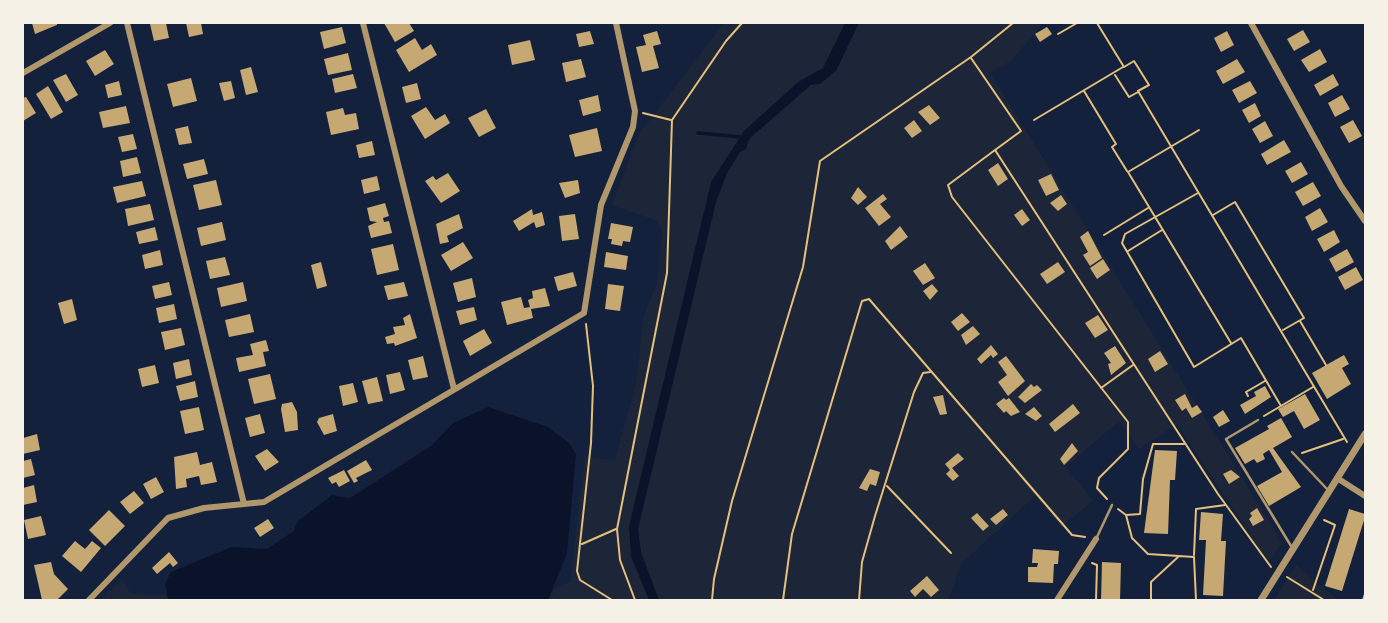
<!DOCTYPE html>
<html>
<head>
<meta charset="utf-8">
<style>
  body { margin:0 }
  #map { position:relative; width:1388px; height:623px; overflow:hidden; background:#14213d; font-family:Cabin,sans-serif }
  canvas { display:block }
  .frame { position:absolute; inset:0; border:24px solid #f6f1e7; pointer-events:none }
</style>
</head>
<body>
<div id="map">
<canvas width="1388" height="623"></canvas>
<div class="frame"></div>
</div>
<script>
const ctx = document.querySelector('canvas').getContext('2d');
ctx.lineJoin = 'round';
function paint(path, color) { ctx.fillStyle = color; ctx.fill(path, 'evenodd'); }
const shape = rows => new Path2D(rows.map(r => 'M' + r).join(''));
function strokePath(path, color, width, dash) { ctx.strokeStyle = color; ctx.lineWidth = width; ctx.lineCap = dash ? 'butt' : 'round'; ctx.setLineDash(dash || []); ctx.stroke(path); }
paint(shape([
  [724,23,1043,23,1012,60,990,73,1282,542,1269,563,1177,424,1139,449,1119,421,1066,467,1093,501,1061,527,1035,496,962,563,948,600,550,600,554,589,570,582,585,457,615,460,636,383,643,318,657,283,662,233,658,221,612,205,639,134],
  [1296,565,1338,600,1274,600],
  [122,579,131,594,167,595,168,600,100,600]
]), '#1d2539');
paint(shape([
  [845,23,859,23,836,71,820,84,811,85,749,139,746,149,740,152,727,173,716,202,638,529,641,552,659,600,649,600,631,556,629,526,711,182,744,131,798,82,823,68],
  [488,407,548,427,569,443,576,454,567,553,548,600,168,600,165,584,171,572,231,547,267,549,294,531,297,522,332,495,350,498,431,446,453,423]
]), '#0b132b');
strokePath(shape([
  [698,133,741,137]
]), '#0b132b', 3.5);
paint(shape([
  [32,23,57,23,57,25,35,34],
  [166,23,169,38,154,41,150,24],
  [186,23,201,23,203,34,189,37],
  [384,23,409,23,414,31,395,42],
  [342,27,346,43,324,49,320,32],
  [1047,27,1052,34,1040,42,1035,34],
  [1303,30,1310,42,1294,51,1287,39],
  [590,31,594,44,579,47,576,34],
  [657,31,661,44,653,46,659,68,642,72,636,47,646,45,643,35],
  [1227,31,1234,45,1221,52,1214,38],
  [415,38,422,50,431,44,437,55,409,72,396,50],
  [530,40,535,60,512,65,508,45],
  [1320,49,1327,62,1309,72,1301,60],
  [105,50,114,64,95,76,86,61],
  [348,53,352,70,328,75,324,59],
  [581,59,586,77,566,82,562,63],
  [1237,59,1245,72,1223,84,1216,71],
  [251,67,258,92,246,95,240,70],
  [66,74,78,95,66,102,53,80],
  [353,74,357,88,335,93,332,79],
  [1333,74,1339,85,1320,96,1314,85],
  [191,78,197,101,173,107,167,84],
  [119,81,122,95,108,98,105,85],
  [231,81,235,98,224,101,219,83],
  [1250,81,1257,93,1239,103,1232,90],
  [417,83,421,99,406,103,402,87],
  [48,86,63,112,51,119,36,94],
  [598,95,601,111,583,116,579,100],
  [1342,95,1350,109,1335,117,1328,103],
  [26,97,36,113,23,121,23,98],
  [1255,103,1261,116,1249,123,1242,110],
  [929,105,940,118,930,125,918,112],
  [126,106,130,123,103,128,99,112],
  [426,107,435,120,445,114,450,123,425,139,411,116],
  [343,108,345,115,356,113,359,129,331,135,326,112],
  [486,109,496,128,479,137,468,118],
  [914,120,922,131,912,138,904,128],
  [1353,120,1362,136,1349,143,1340,127],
  [1265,121,1273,136,1260,143,1252,129],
  [188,126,192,143,179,145,175,129],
  [597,128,602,151,575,157,569,135],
  [133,134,137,149,122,152,118,137],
  [1284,140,1291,152,1267,165,1261,154],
  [372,141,375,155,359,158,356,145],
  [137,157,141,173,123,177,120,161],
  [204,159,208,174,187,179,183,164],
  [1301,162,1308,174,1292,183,1285,171],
  [998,163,1008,179,998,186,988,170],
  [448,173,460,191,441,203,425,181,433,176,436,180],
  [1051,174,1059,190,1046,196,1038,180],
  [377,176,380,190,364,194,361,180],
  [216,180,222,205,199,210,193,185],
  [578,180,580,193,565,198,559,183],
  [142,181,146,196,117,203,113,187],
  [1313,182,1321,196,1303,206,1295,192],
  [858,187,867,197,858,205,851,198],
  [883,194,887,199,880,204,891,217,879,226,865,208],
  [1061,195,1067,204,1058,211,1050,203],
  [385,203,389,216,383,218,384,222,389,221,392,233,371,238,368,226,377,222,370,221,367,208],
  [150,204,154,220,128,226,125,209],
  [1320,208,1328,222,1312,231,1305,217],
  [532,209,533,215,542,212,545,225,536,228,534,222,519,231,513,221],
  [1022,209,1030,220,1022,226,1014,215],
  [459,214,463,228,447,236,449,242,440,244,436,224],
  [575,214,579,239,562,241,559,216],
  [222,222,226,240,201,246,197,228],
  [611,223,633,227,630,242,623,241,622,246,611,244,612,239,608,239],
  [900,226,908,237,891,250,885,241],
  [155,227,158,240,139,244,136,232],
  [1334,230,1340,242,1324,252,1317,239],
  [1088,231,1102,258,1090,266,1083,255,1088,252,1080,237],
  [463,242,473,258,451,271,441,255],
  [393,244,399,270,377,275,371,249],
  [1347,249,1354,262,1336,272,1329,259],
  [160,250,163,265,145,269,142,255],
  [606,252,628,256,626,270,604,267],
  [225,257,230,275,210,279,206,261],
  [1103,259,1110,270,1097,279,1090,268],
  [321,262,327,286,317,289,311,265],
  [1058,262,1065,272,1047,284,1040,274],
  [925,263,935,278,923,285,913,271],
  [1356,267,1363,280,1345,290,1338,277],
  [573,272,577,286,558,291,554,277],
  [472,278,476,297,458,302,453,283],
  [169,282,172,295,155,299,152,286],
  [243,282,247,301,221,307,217,288],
  [404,282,408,296,388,300,384,286],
  [608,284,624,286,620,311,605,309],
  [932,284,938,291,930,300,923,291],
  [545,288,550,306,531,309,533,318,507,325,501,302,521,297,524,308,530,307,528,300,533,298,532,291],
  [72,299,77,320,64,324,58,303],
  [174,304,177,319,159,323,156,308],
  [474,307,477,320,460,325,456,311],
  [962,313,970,322,958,331,951,322],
  [250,314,254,332,229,337,225,320],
  [410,314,417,338,395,346,394,343,387,344,385,337,395,334,393,327,405,325,403,318],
  [1098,315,1108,330,1095,338,1085,323],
  [973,326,980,334,966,345,961,335],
  [181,328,185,345,165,350,161,332],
  [484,329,492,343,470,356,463,341],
  [266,340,269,351,263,352,266,366,239,372,236,358,253,355,250,344],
  [991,345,998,354,993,358,991,355,981,364,977,359],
  [1115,346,1126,363,1111,375,1108,364,1111,363,1104,353],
  [1160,351,1168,364,1155,372,1148,359],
  [1344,355,1349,364,1342,368,1351,384,1327,399,1312,373],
  [423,356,428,377,413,380,408,360],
  [1006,356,1025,381,1008,396,998,382,1007,375,998,362],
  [189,359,192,375,176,379,173,363],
  [155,365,159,383,142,387,138,369],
  [400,372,405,390,390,394,386,375],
  [270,374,276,399,254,404,248,379],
  [377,377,383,401,368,404,362,381],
  [195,381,198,397,180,401,176,386],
  [353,383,358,402,343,406,339,386],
  [1031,384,1034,387,1037,385,1042,390,1025,403,1018,397],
  [1265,386,1271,397,1245,414,1240,405,1256,396,1254,392],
  [1185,394,1192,408,1197,405,1202,412,1192,418,1186,408,1182,411,1175,400],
  [1305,394,1320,420,1304,429,1294,411,1283,417,1278,409],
  [943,395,947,414,940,415,933,397],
  [1004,398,1006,400,1009,398,1020,412,1011,416,1006,411,1004,413,996,404],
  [292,402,297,412,298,430,285,432,281,409,282,404],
  [1073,404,1080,413,1055,432,1049,424],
  [199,407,204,430,185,434,180,411],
  [1034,407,1042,416,1036,421,1025,414],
  [1223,410,1230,421,1219,427,1213,417],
  [260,414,265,433,250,437,245,418],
  [333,414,337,431,324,435,317,422,319,418],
  [1281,418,1292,437,1273,448,1301,487,1269,506,1257,486,1282,472,1269,450,1263,454,1265,459,1257,463,1254,459,1245,464,1235,448,1269,429,1267,426],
  [37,434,40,450,23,454,23,438],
  [1072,443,1078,451,1064,465,1060,459],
  [267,449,279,462,265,471,255,456],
  [1155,450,1177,451,1175,480,1170,480,1168,534,1144,533],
  [197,452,200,465,212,462,217,482,201,485,199,476,186,479,187,487,176,489,174,457],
  [958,453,964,459,952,468,959,476,953,481,946,474,950,470,945,464],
  [31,459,35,475,23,478,23,461],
  [366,460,372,470,356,478,358,481,354,483,347,471],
  [870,469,880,472,876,486,870,484,867,491,859,488],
  [344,470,350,481,339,487,336,482,332,484,328,478],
  [1231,470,1240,477,1229,484,1223,474],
  [156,477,164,492,151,499,143,484],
  [34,485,37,502,23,505,23,488],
  [134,491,144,503,130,514,120,502],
  [1257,508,1264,520,1253,526,1249,519,1252,516,1250,513],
  [1003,509,1008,515,996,525,990,519],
  [1349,509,1365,514,1365,517,1342,591,1325,586],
  [109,510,125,526,105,546,89,530],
  [1201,512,1223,514,1221,541,1226,541,1223,596,1203,595,1206,540,1199,540],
  [977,513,989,526,983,531,971,518],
  [41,516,46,535,28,539,24,520],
  [268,519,274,528,260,537,254,528],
  [75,541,85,549,92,541,101,548,81,572,62,556],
  [1033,549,1059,551,1058,564,1054,564,1053,583,1028,582,1028,567,1037,567,1038,563,1032,563],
  [169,552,178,563,173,567,170,563,157,574,152,568],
  [51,562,54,574,68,589,57,600,42,600,34,565],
  [1102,562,1121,563,1120,600,1101,600],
  [927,576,939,590,931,597,923,589,915,597,910,591]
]), '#c6a872');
strokePath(shape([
  [1097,23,1124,67,1134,61,1149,85,1138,91,1347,442],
  [1058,34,1077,23],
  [971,58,1021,131,995,150,1218,494,1271,567],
  [1115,75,1129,97,1138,92],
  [1084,91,1116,144,1112,147,1127,171],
  [643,113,671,120],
  [1034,120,1123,67],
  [1199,130,1128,172,1231,343],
  [995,150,948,185,952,197,1128,422,1128,449,1099,478,1097,488,1107,499],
  [1198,193,1125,234,1122,243,1194,367,1241,338,1281,406],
  [1213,215,1235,202,1304,318,1283,330],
  [1104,235,1148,208],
  [1128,251,1162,230],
  [1300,321,1326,365],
  [586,324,593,386,591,443,577,571,580,580,612,600],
  [1101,388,1133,365],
  [1248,396,1246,392,1265,381],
  [1264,416,1313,387],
  [1302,453,1343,439],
  [887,486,951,553],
  [1118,509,1126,515,1132,538,1148,554,1194,557,1196,600],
  [1126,515,1140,514,1143,479,1153,444,1184,444],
  [582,544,616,529],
  [1194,555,1196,509,1225,505],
  [1092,563,1097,565,1096,600],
  [1287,577,1324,600],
  [1313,590,1335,525,1324,520],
  [635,600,620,560,617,529,667,273,672,120,726,41,742,23],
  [712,600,714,579,732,501,803,267,820,161,971,57,1013,23],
  [783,600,792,534,862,301,869,299,1072,535,1085,537],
  [859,600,862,562,875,516,914,392,923,373,930,372],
  [1151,600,1151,582,1178,557],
  [1363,600,1365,594]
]), '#e5c07b', 2);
strokePath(shape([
  [1258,420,1226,439,1291,546],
  [1292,452,1327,489],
  [1097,537,1112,505]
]), '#b1986c', 2.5);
strokePath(shape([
  [127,23,244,504],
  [363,23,454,389],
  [1251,23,1341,186,1365,221],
  [23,73,110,23],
  [1337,478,1365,496],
  [89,600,168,518,204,508,264,502,584,313,601,205,633,127,635,111,616,23],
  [1057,600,1096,539]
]), '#b1986c', 6);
strokePath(shape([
  [1261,600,1365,434]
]), '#b1986c', 7);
</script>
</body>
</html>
